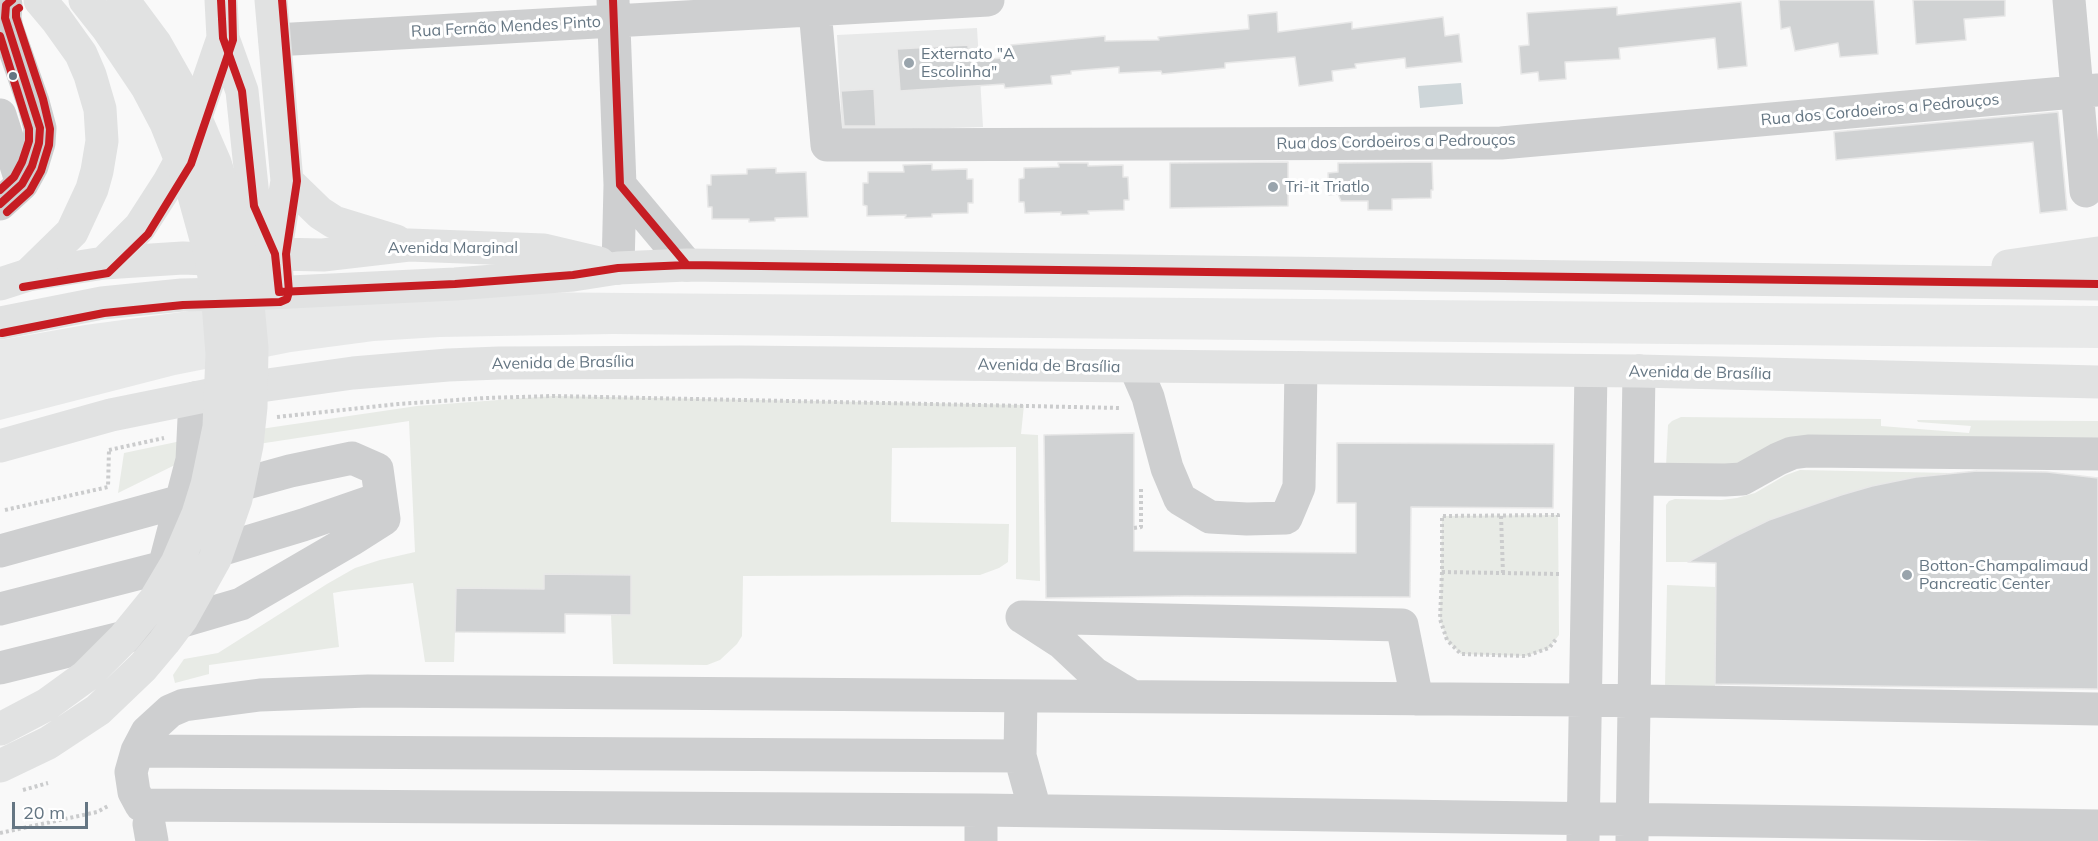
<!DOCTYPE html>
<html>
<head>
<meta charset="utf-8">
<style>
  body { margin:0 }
  #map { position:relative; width:2098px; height:841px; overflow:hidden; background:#f9f9f9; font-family:Mulish,sans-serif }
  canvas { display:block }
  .scale { position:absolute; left:12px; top:802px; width:76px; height:27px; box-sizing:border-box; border:3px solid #657683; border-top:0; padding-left:8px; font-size:18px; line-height:21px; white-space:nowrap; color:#657683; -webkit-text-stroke:4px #fff; paint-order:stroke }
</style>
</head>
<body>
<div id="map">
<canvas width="2098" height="841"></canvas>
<div class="scale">20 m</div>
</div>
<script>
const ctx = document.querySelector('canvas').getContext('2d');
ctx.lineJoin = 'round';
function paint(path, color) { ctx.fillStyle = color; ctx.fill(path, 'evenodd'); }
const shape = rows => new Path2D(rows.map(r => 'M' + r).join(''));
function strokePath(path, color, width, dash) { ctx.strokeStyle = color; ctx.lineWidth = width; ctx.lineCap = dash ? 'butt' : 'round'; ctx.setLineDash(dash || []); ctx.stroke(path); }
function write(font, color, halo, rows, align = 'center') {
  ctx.font = font + ' Mulish,sans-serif'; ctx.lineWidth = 6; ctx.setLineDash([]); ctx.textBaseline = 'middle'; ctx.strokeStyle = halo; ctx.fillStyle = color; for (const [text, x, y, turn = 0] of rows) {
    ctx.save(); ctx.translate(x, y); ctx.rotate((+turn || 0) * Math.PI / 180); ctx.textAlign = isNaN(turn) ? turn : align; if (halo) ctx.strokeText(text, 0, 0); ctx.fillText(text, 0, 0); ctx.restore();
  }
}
paint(shape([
  [977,28,983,127,842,131,837,35],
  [516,292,2098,306,2098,348,613,334,440,337,374,341,291,352,175,375,0,420,0,340,85,325,189,311,312,299]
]), '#e8e9e9');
paint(shape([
  [553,396,1024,405,1021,434,1038,435,1040,581,1016,579,1016,447,892,448,891,522,1009,524,1008,562,999,568,980,575,743,576,742,636,737,644,720,660,707,665,613,664,611,615,631,614,631,575,544,575,544,589,455,632,454,662,425,662,413,583,344,591,333,593,339,647,209,665,209,674,175,683,173,675,184,659,218,653,327,584,355,568,380,560,415,552,409,421,206,452,206,437,417,406],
  [1681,417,1881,419,1881,426,1969,433,1971,426,1918,422,1917,420,2098,421,2098,441,1738,466,1666,466,1668,425,1672,421],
  [181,441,179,463,118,493,124,453],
  [1800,470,1952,473,1872,486,1841,495,1769,520,1734,537,1688,562,1666,562,1666,505,1669,501,1675,499,1721,500,1737,498,1755,493,1786,475],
  [1558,515,1559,635,1549,648,1526,656,1461,654,1447,640,1440,619,1442,516],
  [1667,585,1716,587,1715,686,1665,686]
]), '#e8ebe6');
paint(shape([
  [1461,83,1463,104,1420,108,1418,86]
]), '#ced6d9');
const building = shape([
  [1779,0,1874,0,1878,54,1840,57,1838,43,1795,51,1790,27,1781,29,1779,0],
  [1913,0,2005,0,2005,16,1964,19,1966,40,1916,44,1913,0],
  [1741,2,1747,66,1718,69,1715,38,1619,48,1620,59,1565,62,1566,79,1539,81,1538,72,1521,74,1519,46,1529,45,1527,13,1617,7,1617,15,1741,2],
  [1277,12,1278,32,1352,22,1352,29,1443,17,1445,36,1459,34,1462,62,1406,68,1405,58,1355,64,1356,68,1332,71,1333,81,1299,86,1295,57,1225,63,1225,68,1162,74,1161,71,1119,73,1119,67,1071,71,1071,74,1051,76,1052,84,1005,88,1004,84,900,91,897,49,968,45,969,61,1012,57,1011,45,1105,36,1105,41,1159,40,1158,37,1249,29,1248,15,1277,12],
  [874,89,876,126,844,126,841,91,874,89],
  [2058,112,2067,210,2040,213,2033,142,1836,160,1834,132,2058,112],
  [1288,162,1288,206,1170,208,1170,163,1288,162],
  [1432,162,1433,190,1431,190,1431,198,1392,199,1392,210,1368,210,1368,201,1341,201,1338,194,1329,195,1328,173,1338,172,1338,163,1432,162],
  [1058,163,1088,163,1088,166,1123,165,1123,177,1128,177,1129,200,1124,200,1124,210,1088,211,1089,214,1061,215,1061,212,1025,213,1024,202,1019,202,1019,179,1024,178,1024,168,1059,167,1058,163],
  [932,164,932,170,967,169,967,179,973,179,973,203,968,203,968,213,932,214,932,217,905,218,906,215,867,216,867,206,863,205,863,183,868,183,868,172,904,172,903,165,932,164],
  [776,168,776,173,806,172,808,217,775,218,775,221,749,222,749,219,712,219,712,207,708,207,707,185,711,185,711,175,747,174,747,169,776,168],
  [1134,433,1134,551,1356,553,1356,503,1337,503,1337,443,1554,444,1553,508,1411,507,1410,597,1185,596,1046,598,1044,435,1134,433],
  [1977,471,2047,472,2098,478,2098,689,1715,684,1716,563,1688,562,1734,537,1769,520,1841,495,1872,486,1916,477,1977,471],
  [544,574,631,575,631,615,565,614,565,633,455,632,456,588,544,589,544,574]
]);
paint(building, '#d0d2d3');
strokePath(building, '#e8e8e8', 1.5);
strokePath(shape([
  [277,417,398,404,485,398,553,396,1121,408],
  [109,450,164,438],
  [5,510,108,487,109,450],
  [1501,516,1503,573],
  [1558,517,1558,515,1442,516,1442,572,1560,574],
  [1134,528,1141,527,1141,486],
  [1442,572,1440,619,1447,640,1461,654,1526,656,1549,648,1557,638],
  [23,790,48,783],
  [0,833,97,812,110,805]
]), '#cbcccd', 4, [3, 3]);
strokePath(shape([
  [613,0,620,185,618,268],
  [2069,0,2086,191],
  [815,10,827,145,1501,143,2098,90],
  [275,40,988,0],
  [0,115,22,184],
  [620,185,687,265],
  [0,204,22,184,32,166,39,143,40,128,33,102,7,28,5,18,6,5],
  [1135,367,1148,397,1167,468,1180,499,1210,517,1247,519,1286,518,1299,487,1301,368],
  [1639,479,1725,480,1742,479,1778,459,1792,453,1808,451,2098,454],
  [0,551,290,471,352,458,377,469,381,498,303,525,164,567,0,609],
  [163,571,192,460,195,398],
  [1022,617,1402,625,1417,699],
  [1022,617,1062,643,1094,673,1132,696],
  [0,668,149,631,241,604,351,540,384,519,381,498],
  [1021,696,1020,756,1035,810],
  [2098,709,1585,700,368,691,260,695,184,705,170,711,147,732,137,751,131,772,134,792,141,805,981,810,2098,826],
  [137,751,1020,756],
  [149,824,152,841],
  [1583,840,1591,371],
  [1632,840,1639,371],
  [981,841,981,810]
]), '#cecfd0', 33);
strokePath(shape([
  [221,0,223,38,242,91,254,206,275,254],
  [271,0,287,181,275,254,277,275],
  [287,181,320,213,334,222,396,241],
  [104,263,140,227,169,182,181,160,223,38],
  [2008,266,2098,253],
  [0,284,28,275,104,263,183,258,231,260,275,254,323,255,409,245,544,250,599,263],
  [0,323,102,303,182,295,270,293,455,284,573,275,618,268,687,265,2098,284],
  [0,446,111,415,239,389,353,373,448,365,499,363,740,362,1639,371,2098,382]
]), '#e1e2e2', 33);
strokePath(shape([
  [28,275,72,232,92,189,97,171,102,141,100,109,90,75,81,54,56,19,40,0],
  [0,729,46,705,86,676,124,638,155,600,177,563,198,514,207,485,219,427,222,354,218,303,211,257,192,188,166,123,147,87,108,29,85,0],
  [0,766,48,743,98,710,143,667,164,642,182,618,215,559,236,499,247,445,251,407,252,348,246,283,234,224,215,163,189,103,155,43,123,0]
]), '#e1e2e2', 33);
strokePath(shape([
  [221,0,223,38,242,91,254,206,275,254,279,292,455,284,573,275,618,268,687,265,2098,284],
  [613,0,620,185,687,265],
  [0,204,22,184,32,166,39,143,40,128,5,18,6,5,12,0]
]), '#c61d23', 8);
strokePath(shape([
  [7,212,30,191,41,171,49,145,50,129,43,99,16,17,16,10,19,8],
  [23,287,108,273,148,234,191,164,233,40,232,0],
  [2,333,104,313,183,305,280,302,287,299,289,292,286,254,297,181,282,0]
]), '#c61d23', 8);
strokePath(shape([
  [0,36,29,129,29,141,22,162,14,177,0,190]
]), '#c61d23', 8);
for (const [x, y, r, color] of [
  [909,63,6,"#99a4ac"],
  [13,76,5,"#657683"],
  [1273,187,6,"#99a4ac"],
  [1907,575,6,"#99a4ac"]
]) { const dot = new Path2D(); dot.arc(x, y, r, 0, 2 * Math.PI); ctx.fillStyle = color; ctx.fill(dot); strokePath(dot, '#fff', 2); }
write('16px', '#657683', '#fff', [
  ["Rua Fernão Mendes Pinto",506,27,-3],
  ["Rua dos Cordoeiros a Pedrouços",1880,110,-5],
  ["Rua dos Cordoeiros a Pedrouços",1396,142,-1],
  ["Avenida Marginal",453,248],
  ["Avenida de Brasília",563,363,-1],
  ["Avenida de Brasília",1049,366,1],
  ["Avenida de Brasília",1700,373,1]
]);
write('16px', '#657683', '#fff', [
  ["Externato \"A",921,54],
  ["Escolinha\"",921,72],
  ["Tri-it Triatlo",1285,187],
  ["Botton-Champalimaud",1919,566],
  ["Pancreatic Center",1919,584]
], 'left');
</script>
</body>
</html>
